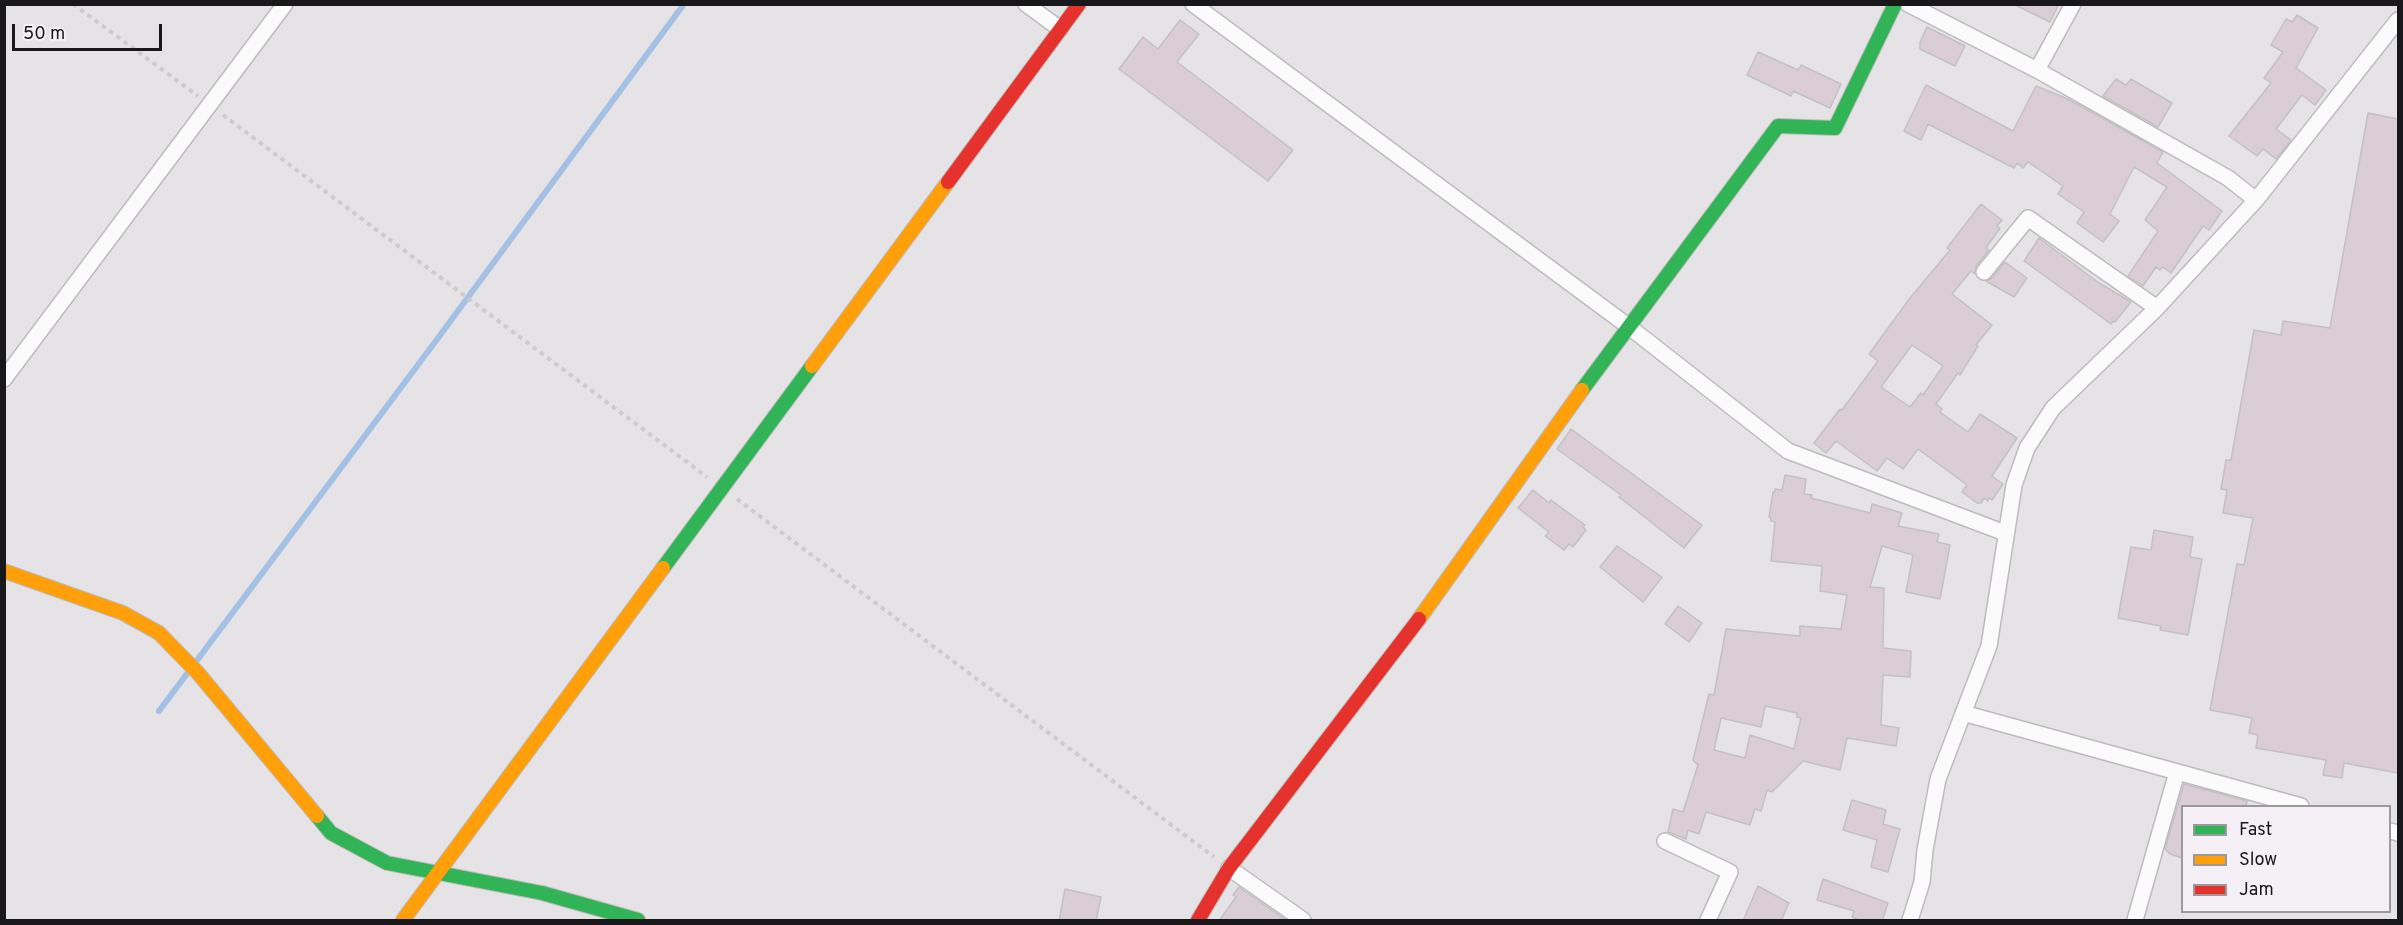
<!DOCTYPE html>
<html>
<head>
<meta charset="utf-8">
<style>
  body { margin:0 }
  #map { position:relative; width:2403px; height:925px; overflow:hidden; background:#e6e3e6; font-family:Overpass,sans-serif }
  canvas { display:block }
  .frame { position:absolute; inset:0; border:6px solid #181719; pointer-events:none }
  .legend { position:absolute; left:2181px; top:805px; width:210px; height:108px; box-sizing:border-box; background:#f4f0f5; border:2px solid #9c999d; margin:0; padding:8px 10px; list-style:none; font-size:18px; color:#181719 }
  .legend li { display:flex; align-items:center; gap:12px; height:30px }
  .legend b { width:30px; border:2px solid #9c999d }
  .scale { position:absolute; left:12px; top:24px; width:150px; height:27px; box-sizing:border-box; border:3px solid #181719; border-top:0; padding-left:8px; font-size:18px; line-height:21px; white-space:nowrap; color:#181719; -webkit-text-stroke:4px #f4f0f5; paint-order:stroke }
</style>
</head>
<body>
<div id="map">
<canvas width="2403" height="925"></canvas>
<div class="frame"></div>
<ul class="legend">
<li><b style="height:8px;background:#30b455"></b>Fast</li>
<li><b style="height:8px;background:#ff9f0a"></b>Slow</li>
<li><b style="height:8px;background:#e5322d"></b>Jam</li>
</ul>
<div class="scale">50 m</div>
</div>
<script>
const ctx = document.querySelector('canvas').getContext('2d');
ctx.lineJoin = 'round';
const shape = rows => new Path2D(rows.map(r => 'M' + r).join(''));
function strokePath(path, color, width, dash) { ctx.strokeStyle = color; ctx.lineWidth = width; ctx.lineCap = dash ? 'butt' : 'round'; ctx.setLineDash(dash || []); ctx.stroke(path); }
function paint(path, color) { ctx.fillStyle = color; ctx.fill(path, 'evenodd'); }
strokePath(shape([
  [195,663,438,338,684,4],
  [159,711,189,671]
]), '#a4c0e4', 6);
const building = shape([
  [2013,4,2059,4,2050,22,2013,4],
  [2297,15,2318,28,2296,68,2326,90,2315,105,2302,95,2276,129,2291,140,2276,159,2263,149,2257,156,2229,136,2271,83,2264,78,2283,52,2271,45,2286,19,2292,22,2297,15],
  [1180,20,1199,34,1177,62,1293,150,1268,181,1119,69,1143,37,1158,49,1180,20],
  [1927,27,1965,46,1955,66,1920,49,1920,42,1927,27],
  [1758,52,1798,70,1801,65,1841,84,1830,108,1793,91,1791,96,1747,75,1758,52],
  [2116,79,2126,85,2131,79,2172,103,2158,127,2103,96,2116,79],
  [1926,85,2013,131,2036,86,2068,99,2163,152,2157,163,2222,211,2209,230,2203,226,2171,273,2163,267,2160,270,2156,267,2143,286,2128,276,2158,231,2145,220,2167,187,2134,167,2110,214,2119,221,2103,242,2077,223,2084,212,2058,194,2063,186,2028,162,2023,168,2017,163,2014,168,1928,124,1921,140,1904,131,1926,85],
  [2368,113,2398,119,2398,773,2344,763,2342,778,2323,775,2326,760,2256,748,2258,735,2249,733,2252,718,2210,710,2237,564,2244,565,2253,518,2223,513,2227,490,2221,489,2226,460,2231,460,2254,330,2281,335,2283,321,2330,328,2368,113],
  [1981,204,2002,220,1997,226,2000,228,1986,248,1989,250,1976,266,1975,274,1971,271,1952,294,1992,325,1976,345,1978,346,1960,375,1958,373,1936,404,1942,409,1940,412,1968,432,1980,414,2017,438,1992,476,2003,484,1992,500,1989,498,1988,501,1984,498,1981,503,1977,503,1962,492,1967,485,1918,449,1903,469,1887,458,1877,471,1836,441,1826,453,1814,443,1840,409,1842,410,1878,361,1869,354,1910,298,1950,250,1947,248,1981,204],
  [1912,345,1943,366,1923,395,1921,393,1910,407,1881,387,1912,345],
  [2039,238,2099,283,2131,302,2115,322,2113,321,2111,324,2024,261,2039,238],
  [2005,262,2027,278,2014,297,1986,281,1992,278,2005,262],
  [1571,429,1702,525,1684,548,1619,497,1621,495,1557,449,1571,429],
  [1785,475,1806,479,1804,494,1812,495,1811,498,1870,513,1872,504,1902,513,1898,526,1939,534,1937,542,1950,545,1940,599,1906,592,1913,555,1882,546,1870,587,1884,588,1883,648,1911,651,1910,677,1883,675,1881,725,1899,728,1896,746,1847,738,1840,770,1803,761,1772,792,1767,790,1761,811,1755,809,1750,825,1706,812,1699,834,1688,830,1686,839,1668,832,1673,809,1683,812,1698,765,1693,760,1709,694,1714,695,1726,629,1800,636,1800,626,1841,629,1847,595,1820,591,1822,566,1771,561,1775,522,1771,521,1771,518,1769,517,1773,492,1775,492,1775,489,1782,490,1785,475],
  [1765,706,1797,713,1797,717,1801,718,1794,749,1750,735,1745,758,1714,750,1721,718,1761,727,1765,706],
  [1533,490,1549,503,1551,500,1585,525,1583,527,1586,530,1573,547,1569,544,1564,550,1545,536,1549,532,1518,508,1533,490],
  [2154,530,2193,537,2190,557,2202,559,2188,635,2160,630,2161,626,2118,618,2131,547,2151,550,2154,530],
  [1617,546,1662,577,1643,602,1600,567,1617,546],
  [1678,606,1702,623,1689,642,1665,624,1678,606],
  [2184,784,2247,801,2246,807,2182,807,2182,858,2170,854,2165,849,2184,784],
  [1852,800,1886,810,1883,824,1900,829,1888,872,1871,867,1877,840,1843,830,1852,800],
  [1823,879,1888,903,1882,921,1863,921,1852,917,1854,911,1817,900,1823,879],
  [1758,886,1789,903,1781,921,1743,921,1758,886],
  [1239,887,1287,921,1219,921,1236,897,1233,895,1239,887],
  [1065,889,1101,897,1096,921,1059,921,1065,889]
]);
paint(building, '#dacdd5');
strokePath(building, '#c3c1c3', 1.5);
const street = shape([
  [1026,4,1060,29],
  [1193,4,1628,326,1788,451,2005,533],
  [1908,4,2037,70,2228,178,2256,200],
  [2037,70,2073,4],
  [1984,272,2028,218,2157,308],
  [4,379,285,4],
  [1963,713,2301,806],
  [2390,831,2398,833],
  [1665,841,1730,872,1708,920],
  [1229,868,1303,920],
  [1910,920,1922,882,1925,850,1938,779,1989,646,2014,485,2027,448,2053,408,2157,308,2256,200,2398,20],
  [2135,920,2177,772]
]);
const fast = shape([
  [1582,390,1778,126,1835,128,1895,4],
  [663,568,812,366],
  [317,816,331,833,387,863,542,893,638,920]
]);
const slow = shape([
  [812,366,948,182],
  [4,571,123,613,159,633,198,673,317,816],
  [1419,619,1582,390],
  [403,920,663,568]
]);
const jam = shape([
  [948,182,1079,4],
  [1198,920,1229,868,1419,619]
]);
strokePath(street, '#bdbbbd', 18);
strokePath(fast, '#bdbbbd', 16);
strokePath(slow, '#bdbbbd', 16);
strokePath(jam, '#bdbbbd', 16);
strokePath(shape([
  [73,4,198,96],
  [223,115,707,477],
  [737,499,1214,857]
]), '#ccc', 4, [4.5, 4.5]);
strokePath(street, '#fbfbfb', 15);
strokePath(fast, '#30b455', 14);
strokePath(slow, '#ff9f0a', 14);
strokePath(jam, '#e5322d', 14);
</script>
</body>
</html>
